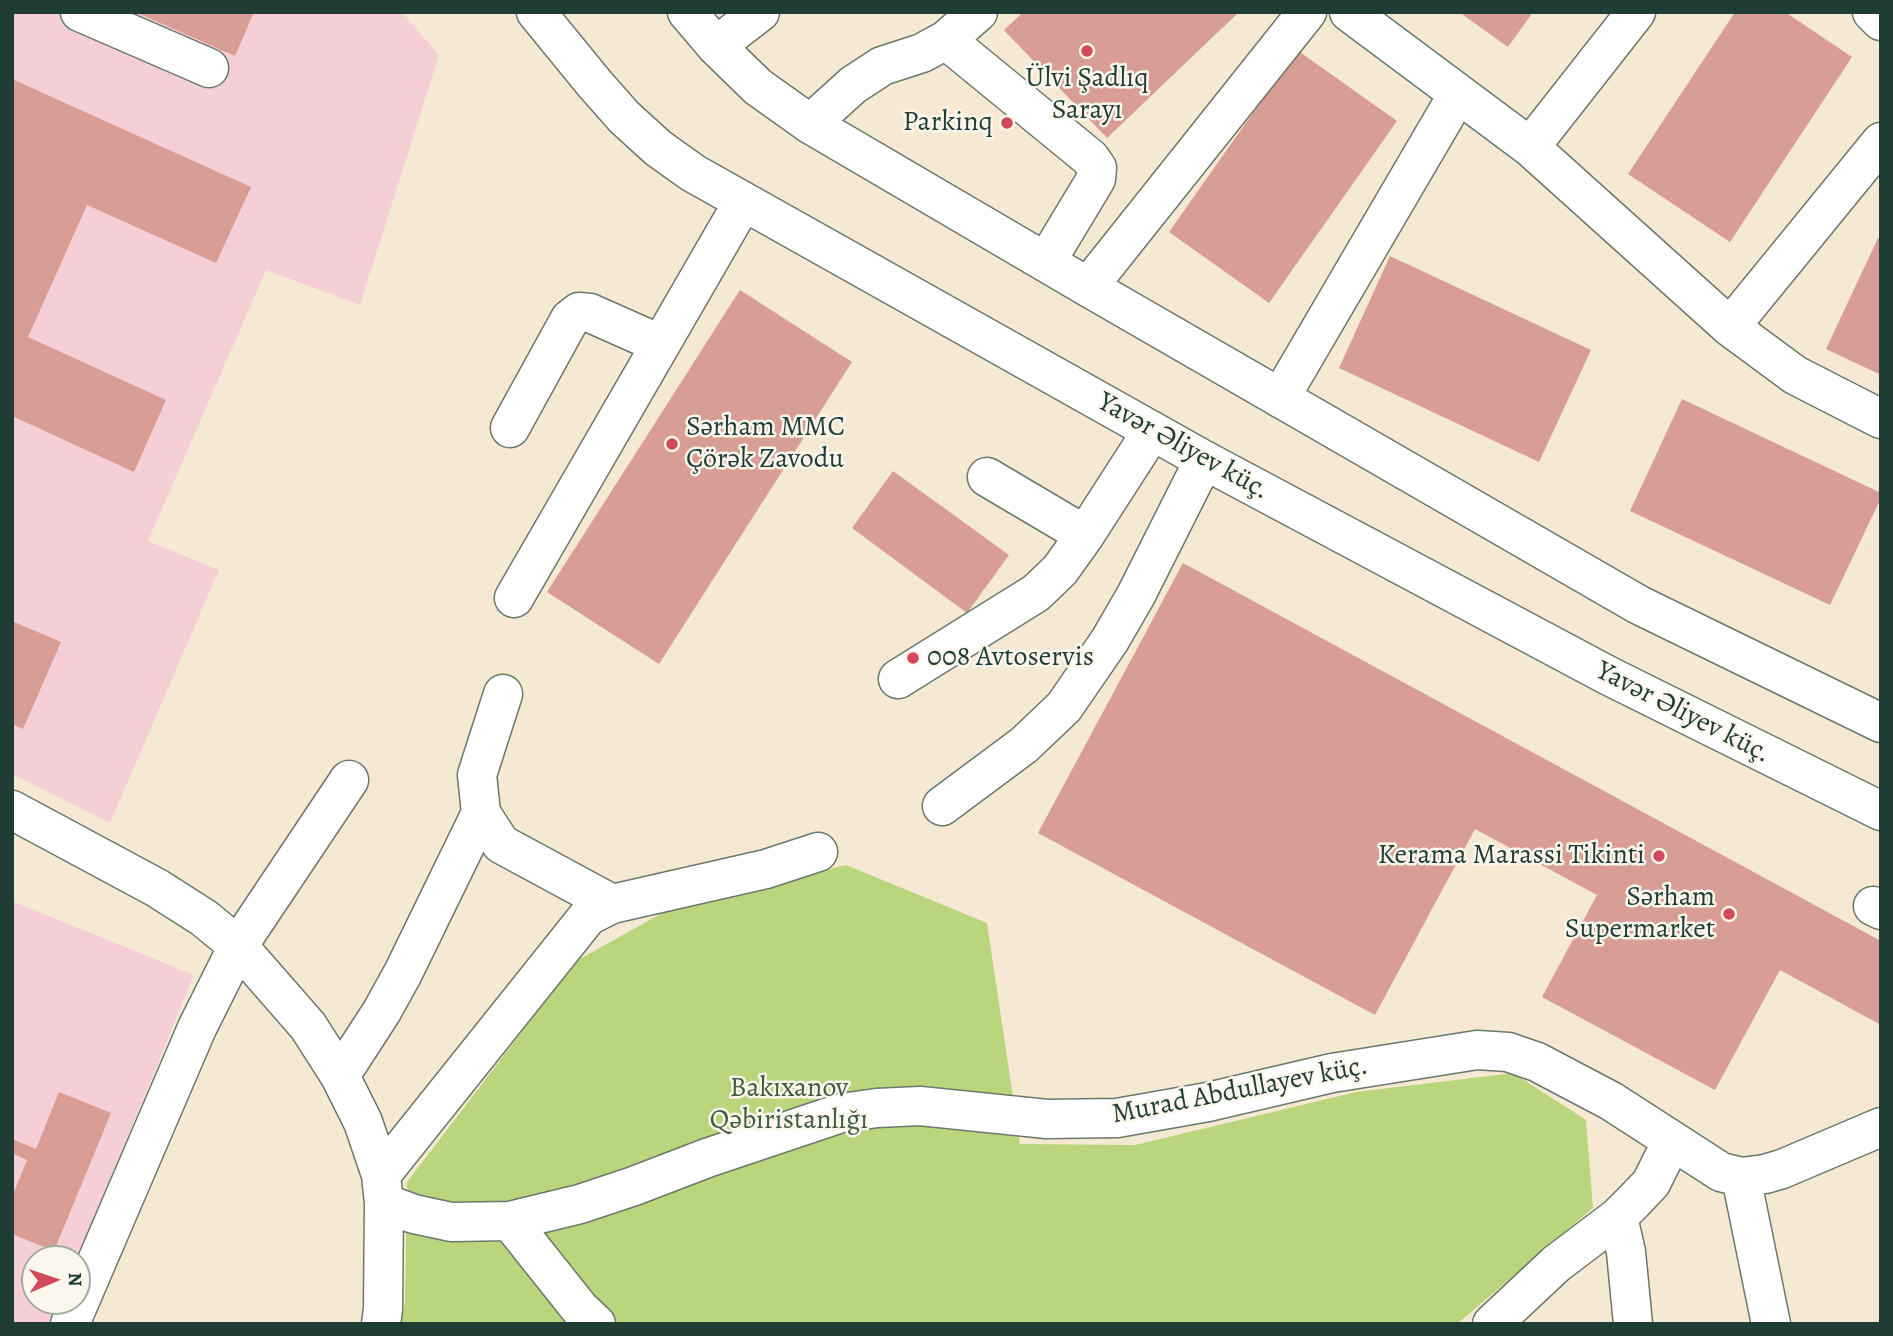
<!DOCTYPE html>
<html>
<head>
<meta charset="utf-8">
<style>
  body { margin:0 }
  #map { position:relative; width:1893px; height:1336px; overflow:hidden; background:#f6e9d3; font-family:Alegreya,serif }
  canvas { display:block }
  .frame { position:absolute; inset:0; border:14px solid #1f3d34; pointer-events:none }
  .north { position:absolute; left:21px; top:1245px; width:70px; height:70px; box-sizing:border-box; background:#fbf7ec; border:2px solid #a3ada2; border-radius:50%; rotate:88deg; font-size:19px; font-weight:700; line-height:28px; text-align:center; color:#1f3d34 }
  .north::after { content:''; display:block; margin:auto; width:24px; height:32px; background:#d1495b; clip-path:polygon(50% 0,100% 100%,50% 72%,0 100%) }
</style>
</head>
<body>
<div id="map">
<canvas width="1893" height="1336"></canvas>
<div class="frame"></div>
<div class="north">N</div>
</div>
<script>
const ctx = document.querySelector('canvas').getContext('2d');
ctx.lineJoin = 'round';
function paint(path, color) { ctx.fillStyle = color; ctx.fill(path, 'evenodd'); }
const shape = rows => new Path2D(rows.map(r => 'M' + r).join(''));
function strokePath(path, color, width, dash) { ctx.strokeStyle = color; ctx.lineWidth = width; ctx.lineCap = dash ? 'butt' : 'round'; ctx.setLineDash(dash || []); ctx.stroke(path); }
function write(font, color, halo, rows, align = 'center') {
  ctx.font = font + ' Alegreya,serif'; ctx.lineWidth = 5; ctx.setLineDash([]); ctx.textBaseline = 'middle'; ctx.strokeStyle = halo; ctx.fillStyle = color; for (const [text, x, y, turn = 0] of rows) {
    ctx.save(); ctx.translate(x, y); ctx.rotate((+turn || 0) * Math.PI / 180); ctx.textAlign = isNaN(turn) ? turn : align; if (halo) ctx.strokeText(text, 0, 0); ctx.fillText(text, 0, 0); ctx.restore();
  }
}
paint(shape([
  [12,12,402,12,439,55,360,305,266,270,148,541,219,570,110,823,12,774],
  [12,901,194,975,77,1260,35,1259,35,1301,60,1301,51,1324,12,1324]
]), '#f6cfd6');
paint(shape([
  [846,865,987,923,1020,1144,1135,1145,1356,1092,1513,1073,1586,1120,1593,1208,1457,1324,401,1324,405,1301,407,1182,576,961,673,907]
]), '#bad67c');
paint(shape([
  [135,12,254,12,235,56],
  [1023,12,1239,12,1107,138,1004,30],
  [1459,12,1533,12,1508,47],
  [1735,12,1785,12,1852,57,1730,242,1628,174],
  [1297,50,1397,121,1269,303,1169,232],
  [12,79,251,187,216,263,87,205,28,337,166,400,134,472,12,416],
  [1878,238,1881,239,1881,375,1826,349],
  [1390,256,1591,350,1539,462,1339,368],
  [740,290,852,362,659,664,547,592],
  [1682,399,1881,493,1881,498,1830,605,1630,511],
  [893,471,1009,555,967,613,852,528],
  [1183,563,1881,941,1881,1025,1780,970,1715,1090,1542,997,1597,895,1475,829,1375,1015,1038,833],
  [12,621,61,642,23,729,12,724],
  [59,1092,111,1113,54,1251,12,1234,12,1197,27,1160,12,1153,12,1139,36,1149]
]), '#d89d94');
const minor = shape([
  [80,12,209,68],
  [1349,12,1530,147,1730,327,1795,375,1881,419],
  [1872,12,1881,21],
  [946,40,1090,158,1097,168,1096,179,1046,262],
  [716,46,760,12],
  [810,124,853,85,882,66,922,53,946,40,978,12],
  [1530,147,1636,12],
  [1088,287,1307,12],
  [1730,327,1881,142],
  [1280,398,1458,94],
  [510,428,570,319,579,312,590,313,660,344],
  [987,477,1085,535],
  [514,598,743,202],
  [898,679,1036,593,1060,570,1085,535,1152,431],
  [503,694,477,775,481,813,501,844,612,904],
  [942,806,1024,745,1064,707,1110,640,1136,595,1204,460],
  [12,810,157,888,204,918,238,946,308,1026,340,1076,363,1122,381,1175,384,1203,383,1309,381,1324],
  [1873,906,1881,910],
  [340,1076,382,1011,403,973,481,813],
  [381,1175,588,916,612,904,766,869,818,852],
  [1741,1177,1771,1324],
  [384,1203,414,1214,451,1222,510,1221,580,1204,634,1186,707,1158,841,1113,877,1108,920,1106,1047,1119,1117,1118,1208,1102,1332,1073,1477,1050,1508,1052,1537,1062,1611,1101,1721,1172,1741,1177,1765,1174,1782,1169,1881,1127],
  [1618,1217,1626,1252,1633,1324],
  [510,1221,580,1309,596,1324],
  [70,1324,197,1028,238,946,349,780],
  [1492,1324,1556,1264,1618,1217,1633,1202,1651,1183,1672,1141]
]);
const major = shape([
  [536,12,594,83,624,117,658,148,693,173,1204,460,1609,676,1881,811],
  [687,12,716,46,758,87,810,124,1088,287,1639,605,1881,723]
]);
strokePath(minor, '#6a796c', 41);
strokePath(major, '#6a796c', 41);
strokePath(minor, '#fff', 38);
strokePath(major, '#fff', 38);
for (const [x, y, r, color] of [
  [1087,51,7,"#d1495b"],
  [1007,123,7,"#d1495b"],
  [672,444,7,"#d1495b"],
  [913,658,7,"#d1495b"],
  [1659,856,7,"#d1495b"],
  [1729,914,7,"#d1495b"]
]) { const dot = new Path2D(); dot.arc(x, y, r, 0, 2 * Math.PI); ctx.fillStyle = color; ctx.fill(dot); strokePath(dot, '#fbf7ec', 2.5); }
write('28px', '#1f3d34', '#fbf7ec', [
  ["Ülvi Şadlıq",1087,79,"center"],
  ["Sarayı",1087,111,"center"],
  ["Parkinq",993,123],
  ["Sərham MMC",686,428,"left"],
  ["Çörək Zavodu",686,460,"left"],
  ["008 Avtoservis",927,658,"left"],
  ["Kerama Marassi Tikinti",1645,856],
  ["Sərham",1715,898],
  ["Supermarket",1715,930]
], 'right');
write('28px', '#1f3d34', '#fbf7ec', [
  ["Yavər Əliyev küç.",1183,447,29],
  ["Yavər Əliyev küç.",1683,713,27],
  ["Murad Abdullayev küç.",1240,1091,-11]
]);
write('28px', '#3e5c42', '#fbf7ec', [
  ["Bakıxanov",789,1089],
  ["Qəbiristanlığı",789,1121]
]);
</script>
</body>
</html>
